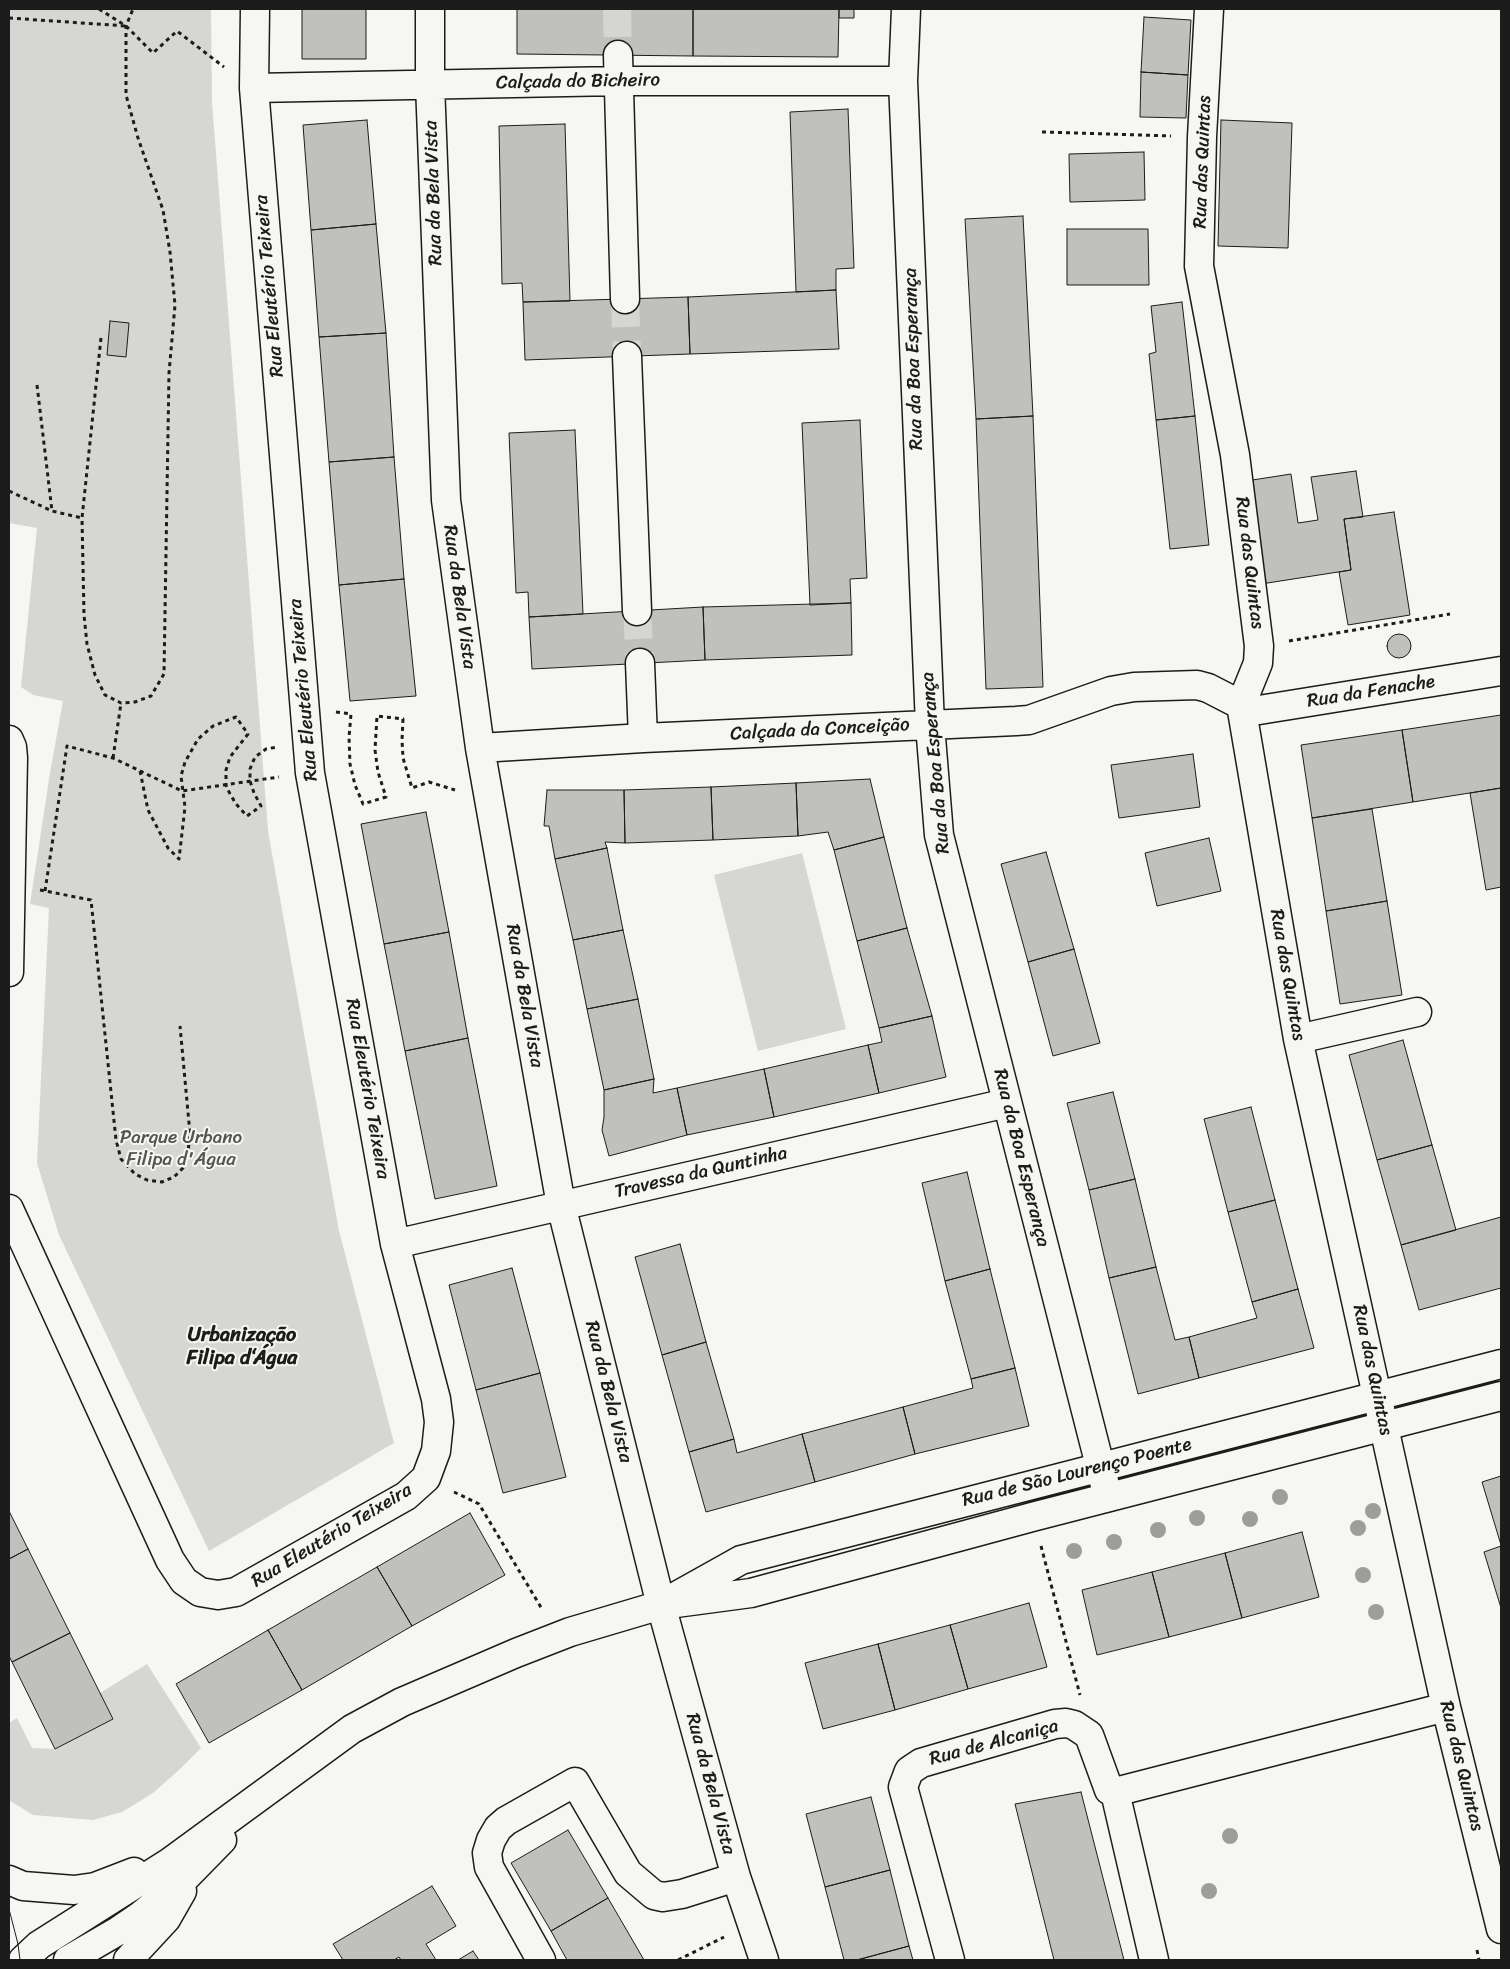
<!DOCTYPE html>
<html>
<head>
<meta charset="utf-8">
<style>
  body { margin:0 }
  #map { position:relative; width:1510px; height:1969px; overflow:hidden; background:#f6f6f2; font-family:Sriracha,sans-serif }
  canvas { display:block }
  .frame { position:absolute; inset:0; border:10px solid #1c1c1c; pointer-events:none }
</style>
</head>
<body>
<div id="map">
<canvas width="1510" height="1969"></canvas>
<div class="frame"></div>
</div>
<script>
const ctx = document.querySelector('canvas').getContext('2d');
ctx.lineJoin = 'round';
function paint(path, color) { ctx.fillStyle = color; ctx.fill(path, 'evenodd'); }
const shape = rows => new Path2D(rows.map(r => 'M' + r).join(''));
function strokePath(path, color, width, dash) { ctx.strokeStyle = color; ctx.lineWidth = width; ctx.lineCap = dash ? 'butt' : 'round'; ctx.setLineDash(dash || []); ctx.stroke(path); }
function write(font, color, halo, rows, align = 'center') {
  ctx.font = font + ' Sriracha,sans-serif'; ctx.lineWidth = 4; ctx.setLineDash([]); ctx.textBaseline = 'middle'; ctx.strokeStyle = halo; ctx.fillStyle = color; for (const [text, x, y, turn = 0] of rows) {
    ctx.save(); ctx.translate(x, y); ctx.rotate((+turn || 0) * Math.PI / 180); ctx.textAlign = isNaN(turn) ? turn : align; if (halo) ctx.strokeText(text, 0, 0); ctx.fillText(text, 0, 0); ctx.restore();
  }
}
paint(shape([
  [9,9,211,9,212,102,268,831,339,1231,394,1443,209,1551,59,1235,37,1163,49,908,30,904,50,773,63,701,33,695,21,687,37,528,9,523],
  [802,853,846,1029,758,1051,714,875],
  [147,1664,201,1748,180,1769,153,1793,122,1812,93,1820,33,1815,9,1800,9,1723,17,1718,32,1748,55,1749,113,1719,100,1693]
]), '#d6d6d2');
const building = shape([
  [302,9,366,9,366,59,302,59,302,9],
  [517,9,693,9,693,56,517,54,517,9],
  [693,9,839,9,838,57,693,56,693,9],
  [839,9,854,9,854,18,839,18,839,9],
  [1144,17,1191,20,1188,75,1141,72,1144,17],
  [1141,72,1188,75,1186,118,1140,117,1141,72],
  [848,109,854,268,836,269,836,290,796,292,790,112,848,109],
  [367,120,376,224,311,230,303,125,367,120],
  [1221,120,1292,123,1288,248,1218,246,1221,120],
  [565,124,570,301,523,302,522,283,502,284,499,126,565,124],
  [1144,152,1145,200,1070,202,1069,154,1144,152],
  [1023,216,1033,416,976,419,965,219,1023,216],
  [376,224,386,333,319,337,311,230,376,224],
  [1067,229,1148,229,1149,285,1067,285,1067,229],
  [836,290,839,349,690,354,688,297,836,290],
  [688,297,690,354,525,360,523,302,688,297],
  [1182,302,1195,416,1156,420,1149,354,1156,352,1151,306,1182,302],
  [110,321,129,323,126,357,107,355,110,321],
  [386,333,394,457,329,462,319,337,386,333],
  [1033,416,1043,687,986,689,976,419,1033,416],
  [1195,416,1209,545,1170,549,1156,420,1195,416],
  [860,420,867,578,850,579,851,603,810,605,802,423,860,420],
  [575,430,583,614,529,617,528,592,516,593,509,433,575,430],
  [394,457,404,579,339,585,329,462,394,457],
  [1356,471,1363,517,1344,519,1351,570,1261,584,1246,481,1291,474,1298,523,1318,520,1311,477,1356,471],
  [1394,512,1410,615,1348,625,1339,572,1351,570,1344,519,1394,512],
  [404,579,416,696,350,701,339,585,404,579],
  [851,603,852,655,705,660,703,607,851,603],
  [703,607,705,660,532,669,529,617,703,607],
  '1387 646a12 12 0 1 1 24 0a12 12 0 1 1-24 0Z',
  [1501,715,1501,788,1413,802,1402,730,1501,715],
  [1402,730,1413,802,1312,818,1301,745,1402,730],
  [1193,754,1200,807,1119,818,1111,765,1193,754],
  [870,779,884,837,834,850,828,832,798,836,796,783,870,779],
  [796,783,798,836,713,840,711,787,796,783],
  [711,787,713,840,625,843,624,790,711,787],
  [1501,788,1501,887,1486,890,1470,793,1501,788],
  [547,790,624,790,625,843,605,842,607,848,555,859,549,826,544,826,547,790],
  [1372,809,1387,901,1326,911,1312,818,1372,809],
  [426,812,449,932,384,944,361,824,426,812],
  [884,837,907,928,857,941,834,850,884,837],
  [1209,838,1221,891,1157,906,1145,853,1209,838],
  [607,848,623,930,573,940,555,859,607,848],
  [1046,852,1074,949,1028,962,1001,864,1046,852],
  [1387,901,1402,995,1340,1004,1326,911,1387,901],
  [907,928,932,1016,879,1028,857,941,907,928],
  [623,930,638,999,587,1009,573,940,623,930],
  [449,932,468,1038,405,1051,384,944,449,932],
  [1074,949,1100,1043,1053,1056,1028,962,1074,949],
  [638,999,654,1079,604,1090,587,1009,638,999],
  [932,1016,946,1077,879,1093,868,1045,882,1042,879,1028,932,1016],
  [468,1038,497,1186,435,1199,405,1051,468,1038],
  [1403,1040,1432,1145,1377,1160,1349,1055,1403,1040],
  [868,1045,879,1093,774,1117,764,1069,868,1045],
  [764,1069,774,1117,687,1135,677,1088,764,1069],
  [654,1079,653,1093,677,1088,687,1135,609,1156,602,1130,604,1117,604,1090,654,1079],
  [1113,1092,1135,1179,1089,1190,1067,1103,1113,1092],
  [1251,1107,1275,1200,1228,1212,1204,1119,1251,1107],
  [1432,1145,1456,1230,1401,1245,1377,1160,1432,1145],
  [967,1172,990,1269,945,1281,922,1183,967,1172],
  [1135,1179,1156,1267,1109,1278,1089,1190,1135,1179],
  [1275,1200,1298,1289,1252,1302,1228,1212,1275,1200],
  [1501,1217,1501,1288,1419,1310,1401,1245,1501,1217],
  [680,1244,706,1342,662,1355,635,1257,680,1244],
  [1156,1267,1175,1340,1189,1337,1199,1378,1138,1394,1109,1278,1156,1267],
  [512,1268,540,1373,476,1390,449,1285,512,1268],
  [990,1269,1015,1368,971,1379,945,1281,990,1269],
  [1298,1289,1314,1348,1199,1378,1189,1337,1257,1318,1252,1302,1298,1289],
  [706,1342,734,1439,689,1452,662,1355,706,1342],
  [1015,1368,1029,1426,915,1454,903,1407,973,1388,971,1379,1015,1368],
  [540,1373,566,1477,503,1493,476,1390,540,1373],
  [903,1407,915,1454,815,1482,802,1434,903,1407],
  [802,1434,815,1482,706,1512,689,1452,734,1439,737,1453,802,1434],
  [1501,1476,1501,1545,1482,1482,1501,1476],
  [9,1511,28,1549,9,1559,9,1511],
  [470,1513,505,1575,412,1626,377,1567,470,1513],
  [1302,1532,1319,1597,1242,1618,1225,1553,1302,1532],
  [1501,1546,1501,1608,1484,1552,1501,1546],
  [28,1549,70,1633,12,1662,9,1656,9,1559,28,1549],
  [1225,1553,1242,1618,1169,1637,1152,1572,1225,1553],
  [377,1567,412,1626,302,1690,268,1630,377,1567],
  [1152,1572,1169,1637,1097,1655,1082,1590,1152,1572],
  [1029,1603,1047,1667,968,1689,950,1625,1029,1603],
  [950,1625,968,1689,895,1710,878,1644,950,1625],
  [268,1630,302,1690,209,1743,176,1684,268,1630],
  [70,1633,113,1719,55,1749,12,1662,70,1633],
  [878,1644,895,1710,823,1729,805,1663,878,1644],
  [1081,1792,1124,1960,1054,1960,1015,1804,1081,1792],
  [871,1797,890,1870,825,1887,806,1814,871,1797],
  [568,1830,608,1898,551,1931,511,1863,568,1830],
  [890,1870,909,1946,857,1960,844,1960,825,1887,890,1870],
  [432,1886,456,1926,426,1944,436,1960,401,1960,399,1957,394,1960,343,1960,333,1944,432,1886],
  [608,1898,644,1960,567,1960,551,1931,608,1898],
  [909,1946,913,1960,857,1960,909,1946],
  [473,1951,479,1960,458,1960,473,1951]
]);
paint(building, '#c0c0bd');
strokePath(building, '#1c1c1c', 1);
strokePath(shape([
  [617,9,618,55],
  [625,299,627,356],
  [637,611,640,663]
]), '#d5d5d2', 28, [28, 14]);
const street = shape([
  [430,9,430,84,446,500,480,748,561,1205,661,1605,736,1877,764,1960],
  [906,9,903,81,930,725,939,835,1108,1497],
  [1209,9,1202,137,1199,266,1235,455,1259,646,1258,663,1241,705,1298,1039,1446,1707,1501,1929],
  [618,55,625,299],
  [254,88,618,81,903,81],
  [627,356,637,611],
  [640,663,643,738],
  [9,740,12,747,13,758,9,972],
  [480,748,643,738,1016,721,1029,720,1111,691,1134,687,1197,685,1208,688,1241,705,1259,710,1501,671],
  [1298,1039,1417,1012],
  [9,1209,170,1560,184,1581,200,1592,218,1595,236,1592,406,1496,426,1478,436,1451,439,1422,436,1399,395,1244,310,773,254,88,255,9],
  [395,1244,1007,1103],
  [1115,1792,1154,1960],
  [541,1960,489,1867,487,1853,491,1840,498,1828,506,1821,575,1782,628,1873,654,1895,663,1897,682,1894,736,1877],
  [950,1960,903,1787,909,1771,921,1763,1055,1724,1066,1723,1074,1725,1089,1735,1109,1790,1115,1792,1446,1707]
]);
const secondary = shape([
  [673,1598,741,1560,1501,1364],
  [9,1880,23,1886,74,1890,95,1887,134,1872],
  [23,1960,39,1945,170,1862,352,1729,402,1702,516,1653,570,1632,661,1605,751,1593,1032,1517,1501,1396],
  [68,1960,118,1931,140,1916,177,1886,222,1840],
  [128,1960,166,1919,182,1891]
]);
strokePath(street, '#1c1c1c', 31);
strokePath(secondary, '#1c1c1c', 31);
strokePath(shape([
  [99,9,126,26,153,53,177,31,224,67],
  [9,18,126,26],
  [1042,132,1171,136],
  [101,338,82,518,84,615,87,644,95,675,105,695,121,703,135,702,151,696,164,674,169,373,175,305,170,252,163,210,138,138,126,95,126,26,133,9],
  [37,385,52,511],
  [9,491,52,511,82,518],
  [1289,641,1450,614],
  [336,712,351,714,349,737,350,764,355,785,363,804,386,797,378,772,375,750,377,716,403,719,402,740,403,758,412,788,429,782,455,790],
  [113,758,121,703],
  [140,771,148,810,168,848,179,859,185,807,181,776,185,762,198,739,213,726,236,717,248,734,230,757,226,770,226,785,229,792,236,804,247,816,261,806,254,793,250,781,250,769,255,757,266,749,277,747],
  [40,890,91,900,116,1140,121,1159,135,1174,147,1180,162,1182,174,1177,183,1168,188,1152,190,1134,180,1026],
  [45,891,67,746,113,758,182,791,279,777],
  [454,1492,479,1504,542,1609],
  [1041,1546,1080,1695],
  [1477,1950,1479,1960],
  [678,1960,724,1937]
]), '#1c1c1c', 3, [4, 4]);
strokePath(street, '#f6f6f2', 28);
strokePath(secondary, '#f6f6f2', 28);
strokePath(shape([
  [9,1909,18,1944,20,1960]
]), '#1c1c1c', 1);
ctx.fillStyle = '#9d9d9b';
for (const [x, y] of [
  [1280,1497],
  [1373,1511],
  [1197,1518],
  [1250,1519],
  [1358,1528],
  [1158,1530],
  [1114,1542],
  [1074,1551],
  [1363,1575],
  [1376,1612],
  [1230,1836],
  [1209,1891]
]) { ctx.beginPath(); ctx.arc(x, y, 8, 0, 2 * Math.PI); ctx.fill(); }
write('19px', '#1c1c1c', '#f6f6f2', [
  ["Calçada do Bicheiro",578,82,-1],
  ["Rua das Quintas",1203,162,-88],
  ["Rua da Bela Vista",434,193,-92],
  ["Rua Eleutério Teixeira",270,286,-95],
  ["Rua da Boa Esperança",914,359,-92],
  ["Rua das Quintas",1249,563,83],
  ["Rua da Bela Vista",459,597,82],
  ["Rua Eleutério Teixeira",304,690,-95],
  ["Rua da Fenache",1371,692,-9],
  ["Calçada da Conceição",820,730,-3],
  ["Rua da Boa Esperança",936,763,-95],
  ["Rua das Quintas",1287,975,80],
  ["Rua da Bela Vista",524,996,80],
  ["Rua Eleutério Teixeira",367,1089,80],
  ["Rua da Boa Esperança",1021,1158,76],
  ["Travessa da Quntinha",701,1173,-13],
  ["Rua das Quintas",1372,1370,78],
  ["Rua da Bela Vista",608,1392,76],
  ["Rua de São Lourenço Poente",1077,1473,-14],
  ["Rua Eleutério Teixeira",332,1536,-31],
  ["Rua de Alcaniça",994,1743,-15],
  ["Rua das Quintas",1461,1766,76],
  ["Rua da Bela Vista",710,1784,75]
]);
write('19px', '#545453', '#f6f6f2', [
  ["Parque Urbano",181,1138],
  ["Filipa d'Água",181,1160]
]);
write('bold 20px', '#1c1c1c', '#f6f6f2', [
  ["Urbanização",242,1336],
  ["Filipa d‘Água",242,1359]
]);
</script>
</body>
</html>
